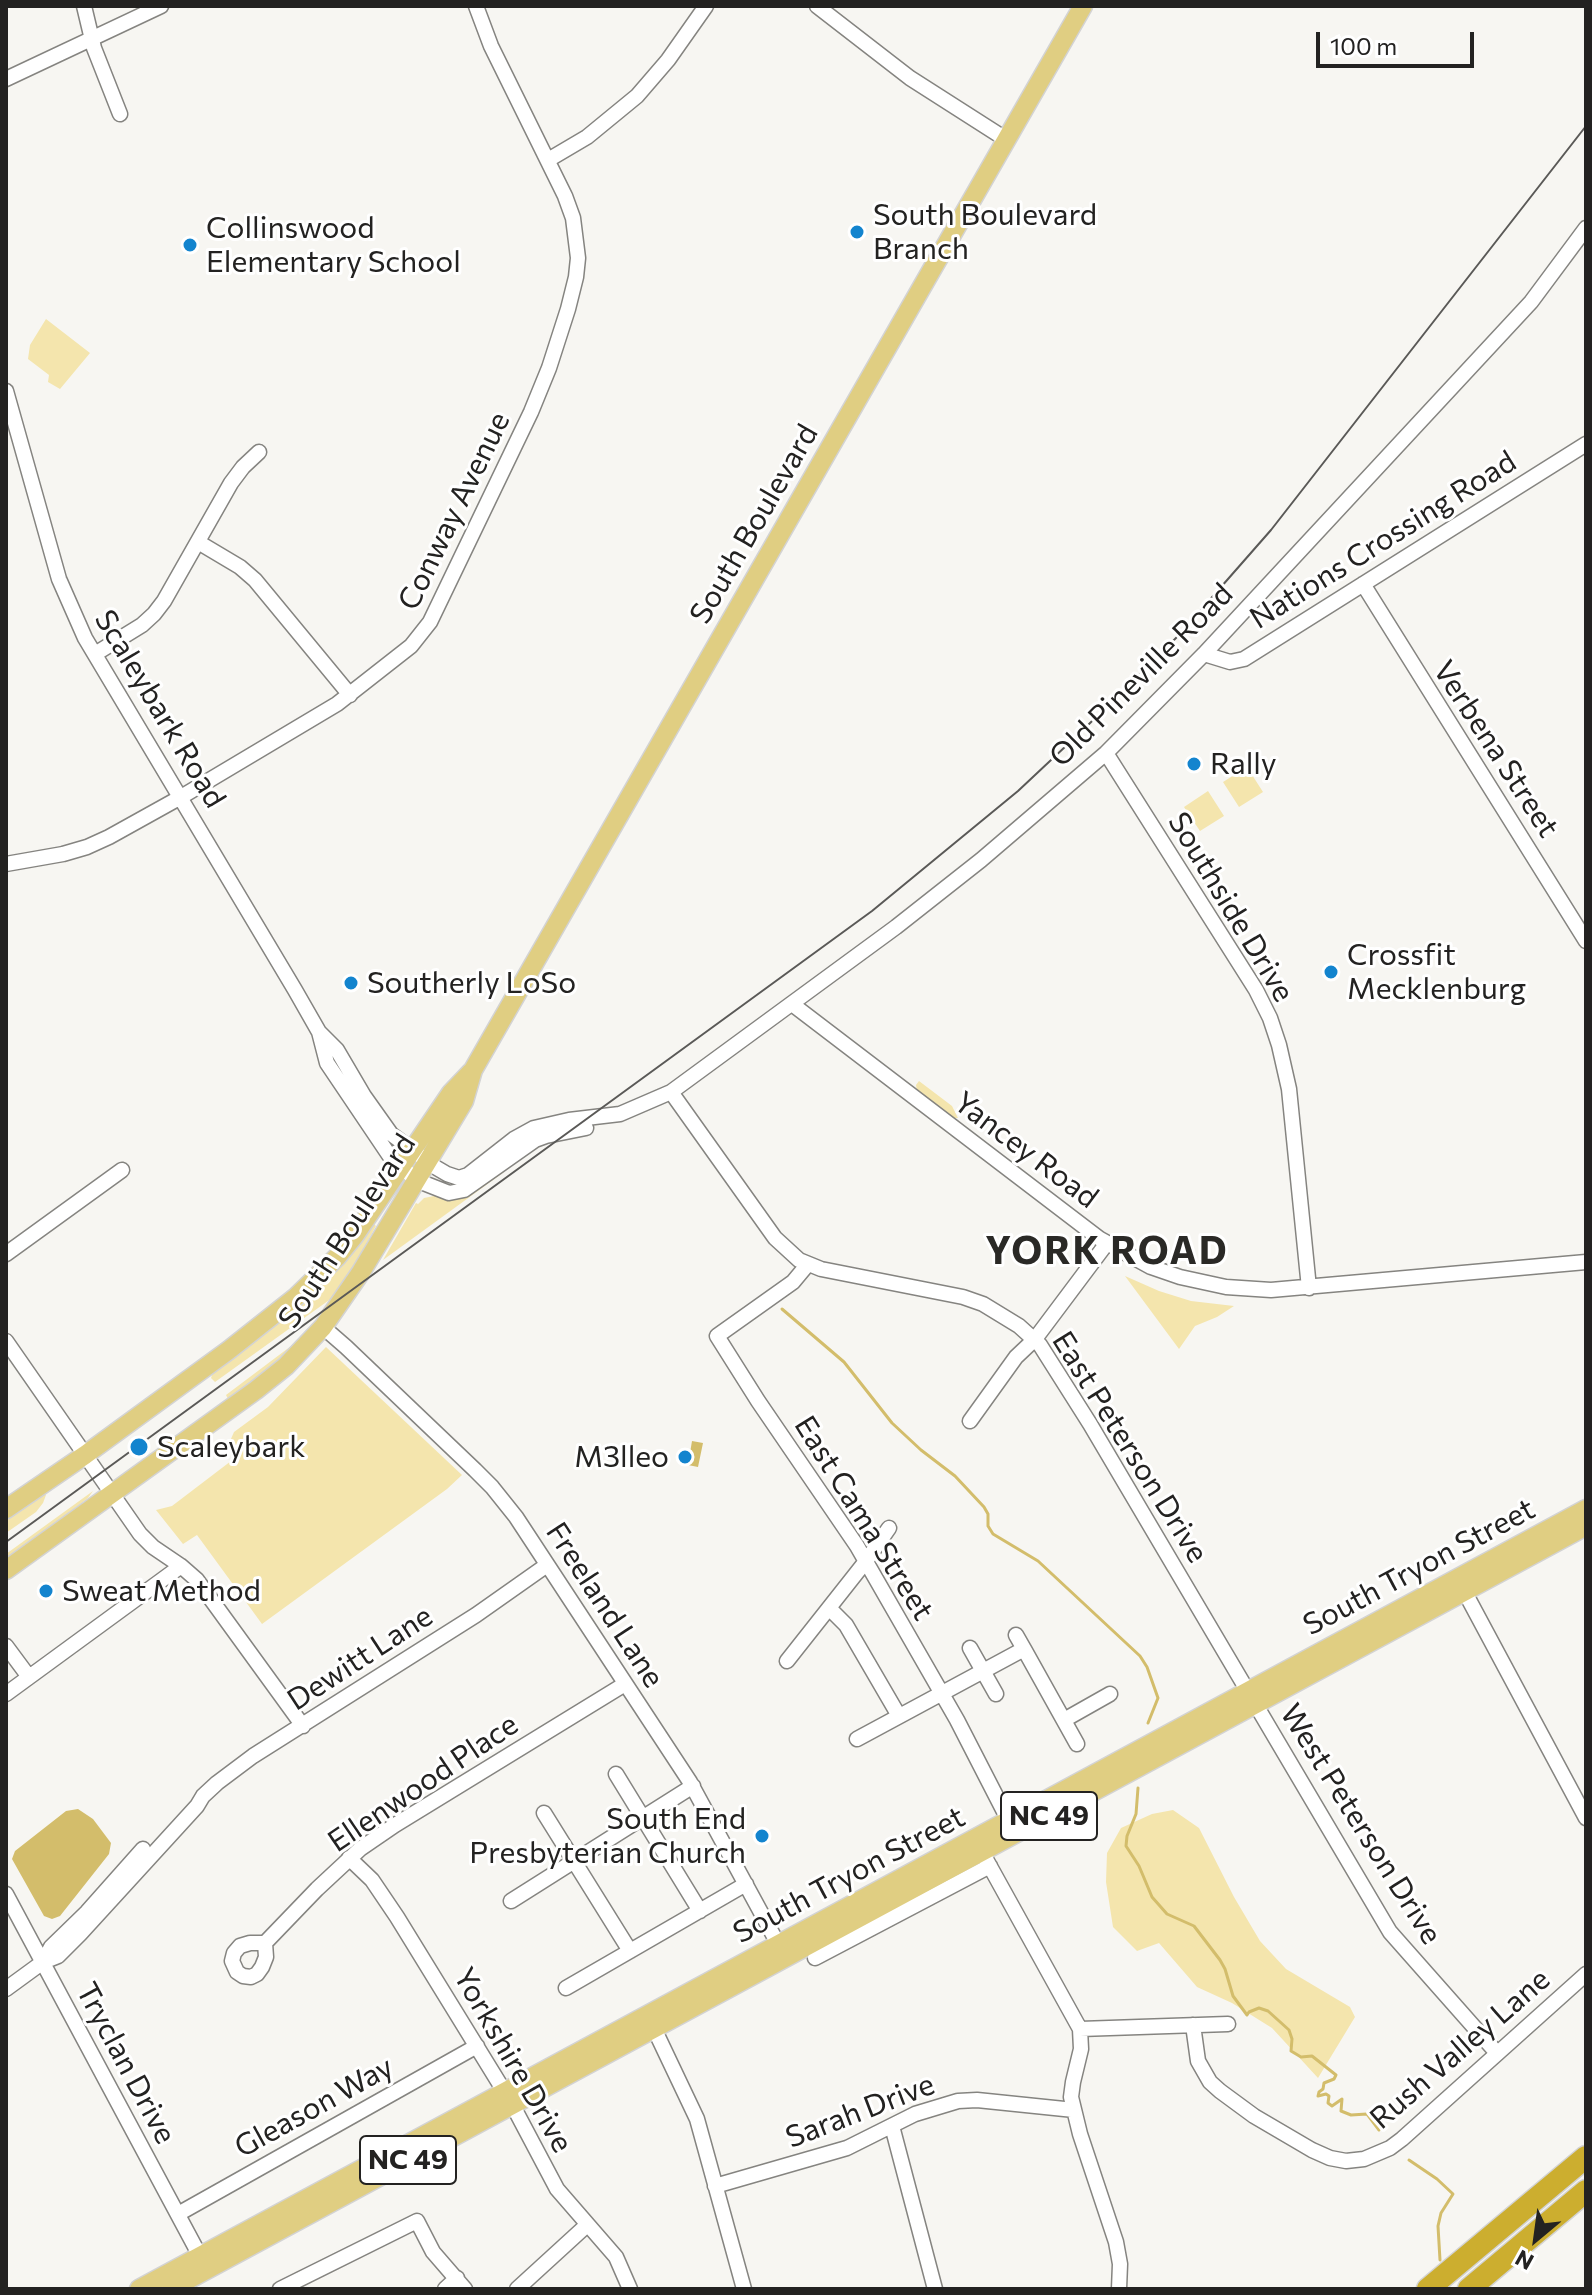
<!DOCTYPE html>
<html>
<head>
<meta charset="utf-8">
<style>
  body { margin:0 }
  #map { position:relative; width:1592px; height:2295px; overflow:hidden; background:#f7f6f2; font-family:Commissioner,sans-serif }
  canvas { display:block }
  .frame { position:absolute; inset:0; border:8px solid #232221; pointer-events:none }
  .north { position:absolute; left:1496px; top:2199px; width:80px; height:80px; -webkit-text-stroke:6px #fff; paint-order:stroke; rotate:209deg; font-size:22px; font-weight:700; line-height:32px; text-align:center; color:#232221 }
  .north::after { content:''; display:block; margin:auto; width:28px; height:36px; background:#232221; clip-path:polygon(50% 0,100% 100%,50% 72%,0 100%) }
  .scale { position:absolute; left:1316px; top:32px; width:158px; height:36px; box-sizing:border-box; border:4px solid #232221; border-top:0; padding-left:10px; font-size:24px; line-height:28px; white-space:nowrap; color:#232221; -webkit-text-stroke:6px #fff; paint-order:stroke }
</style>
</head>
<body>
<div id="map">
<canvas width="1592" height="2295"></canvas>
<div class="frame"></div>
<div class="north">N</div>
<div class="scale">100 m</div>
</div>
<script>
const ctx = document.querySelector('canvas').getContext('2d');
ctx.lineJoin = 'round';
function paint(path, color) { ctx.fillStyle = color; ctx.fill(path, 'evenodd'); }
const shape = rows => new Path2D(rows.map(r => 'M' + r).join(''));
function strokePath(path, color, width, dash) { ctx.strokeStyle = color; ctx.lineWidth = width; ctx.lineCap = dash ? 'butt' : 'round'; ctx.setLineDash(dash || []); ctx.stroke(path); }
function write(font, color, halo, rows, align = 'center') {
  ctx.font = font + ' Commissioner,sans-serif'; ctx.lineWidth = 6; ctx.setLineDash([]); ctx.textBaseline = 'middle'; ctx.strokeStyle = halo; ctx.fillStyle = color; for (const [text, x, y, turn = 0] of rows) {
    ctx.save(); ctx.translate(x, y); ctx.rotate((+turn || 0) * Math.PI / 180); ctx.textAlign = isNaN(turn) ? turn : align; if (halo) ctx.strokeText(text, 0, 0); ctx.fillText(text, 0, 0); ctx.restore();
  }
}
paint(shape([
  [46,319,90,353,60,389,48,382,49,375,28,359,30,345],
  [1247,767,1263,792,1239,807,1223,782],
  [1208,791,1224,816,1200,831,1184,807],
  [919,1081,952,1106,958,1118,953,1118,917,1091,916,1085],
  [500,1170,504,1172,383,1260,416,1203,418,1204,424,1198,434,1196,435,1192],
  [373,1223,376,1226,339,1293,215,1382,211,1378,212,1375,237,1353],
  [1125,1276,1159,1291,1191,1301,1234,1306,1217,1317,1195,1326,1179,1349],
  [303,1337,261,1377,230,1400,228,1399,226,1395],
  [326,1347,462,1475,447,1489,262,1624,197,1535,183,1544,156,1510,172,1506,235,1458,227,1448,234,1432,268,1407],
  [93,1491,88,1498,6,1561,6,1554],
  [43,1493,46,1495,43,1503,36,1512,6,1533,6,1517],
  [1173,1810,1199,1828,1234,1897,1260,1941,1286,1969,1350,2007,1355,2017,1318,2078,1272,2028,1232,2003,1197,1987,1159,1943,1137,1951,1113,1927,1106,1882,1107,1853,1121,1828,1152,1814]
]), '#f4e5ad');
paint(shape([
  [692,1441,703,1443,698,1467,688,1465],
  [78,1809,93,1819,111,1843,109,1854,60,1916,52,1919,44,1916,12,1859,15,1851,66,1811]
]), '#d3bd6b');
strokePath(shape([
  [782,1309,844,1362,892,1423,921,1450,955,1476,984,1507,988,1514,988,1526,993,1534,1038,1561,1140,1656,1147,1667,1158,1698,1148,1723],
  [1138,1788,1136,1814,1127,1836,1126,1846,1139,1866,1152,1897,1167,1914,1194,1926,1220,1960,1225,1969,1233,1996,1247,2015,1249,2012,1259,2008,1268,2011,1289,2030,1292,2039,1291,2051,1301,2057,1312,2056,1336,2075,1334,2079,1324,2083,1323,2089,1319,2092,1318,2096,1326,2094,1329,2096,1328,2103,1332,2106,1342,2099,1341,2111,1351,2115,1367,2114,1379,2130],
  [1409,2160,1437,2179,1453,2194,1441,2213,1438,2226,1440,2260]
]), '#d3bd6b', 3);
const minor = shape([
  [84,6,94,48,120,114],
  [817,6,910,78,1007,140],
  [6,79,161,6],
  [548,160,587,137,637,96,668,60,706,6],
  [6,391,59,579,85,638,295,990,319,1032,327,1063,389,1155,416,1180,449,1193,464,1190,535,1140,546,1136,586,1128],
  [198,542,240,567,255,580,350,695],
  [1363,584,1586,941],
  [95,654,142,625,154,614,164,601,231,483,243,467,259,452],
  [1204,654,1230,662,1244,659,1586,444],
  [1106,753,1256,990,1270,1018,1279,1045,1289,1089,1309,1288],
  [6,864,63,854,87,847,109,837,181,797,337,704,411,646,430,622,531,412,549,368,568,309,576,277,578,258,573,218,565,196,491,46,476,6],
  [792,1004,1100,1239,1151,1267,1180,1277,1226,1287,1271,1290,1586,1262],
  [319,1032,337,1050,364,1096,391,1134,435,1167,447,1174,459,1178,468,1175,514,1139,534,1128,569,1120,620,1114,671,1092,896,927,981,860,1106,753,1204,654,1531,302,1586,228],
  [671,1092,775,1238,799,1260,821,1269,963,1297,983,1304,1019,1326,1040,1345,1090,1424,1390,1932,1497,2053],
  [6,1254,122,1170],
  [808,1264,793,1282,717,1336,758,1401,857,1546,957,1720,1013,1829],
  [323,1327,346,1347,475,1470,492,1487,516,1517,690,1782,783,1953],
  [6,1341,140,1534,153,1547,181,1566,197,1580,303,1726],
  [970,1421,1016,1357,1035,1339,1107,1243],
  [1461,1585,1586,1818],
  [829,1608,846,1625,899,1716],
  [6,1646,29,1677],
  [970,1648,996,1694],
  [1024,1649,1077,1744],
  [787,1661,866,1561,889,1528],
  [6,1694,181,1566],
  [1064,1720,1110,1694],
  [857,1739,1024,1649,1016,1635],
  [616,1774,700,1911],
  [544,1813,630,1951],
  [977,1843,1080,2029,1081,2049,1073,2082,1071,2097,1080,2134,1116,2242,1120,2264,1119,2289],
  [349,1858,372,1880,397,1917,512,2104,557,2189,616,2257,630,2289],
  [6,1894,200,2256],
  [511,1901,693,1786],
  [265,1943,266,1957,262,1967,257,1974,251,1977,243,1976,237,1972,232,1961,234,1953,240,1946,250,1943,265,1943,317,1889,360,1849,395,1825,625,1684],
  [815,1958,990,1866],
  [43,1962,51,1947,87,1912,143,1849],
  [566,1988,746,1884],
  [6,1989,43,1962,58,1956,80,1934,197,1806,203,1796,217,1783,253,1756,476,1615,547,1565],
  [650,2020,697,2119,744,2289],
  [1193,2025,1198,2061,1210,2082,1220,2091,1254,2116,1312,2150,1330,2158,1346,2161,1364,2159,1390,2148,1402,2139,1586,1974],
  [1080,2029,1228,2024],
  [892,2126,935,2289],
  [715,2186,847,2148,915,2114,958,2101,977,2100,1074,2110],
  [178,2214,477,2046],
  [280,2289,417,2221,433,2252,465,2289],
  [445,2289,457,2278],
  [517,2289,587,2225]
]);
const major = shape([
  [6,1509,85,1455,229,1350,296,1297,337,1257,355,1235,451,1093,471,1072],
  [6,1570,256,1390,286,1366,323,1327,361,1272,464,1101,473,1070,1083,6],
  [139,2289,1586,1509],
  [171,2289,1586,1526]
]);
const highway = shape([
  [1428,2289,1586,2157],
  [1469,2289,1586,2191]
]);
strokePath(minor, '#858480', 17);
strokePath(major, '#d3d3d3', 21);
strokePath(highway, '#d3d3d3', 25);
strokePath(minor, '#fff', 14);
strokePath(major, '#e0ce82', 18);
strokePath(highway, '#ccae2f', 22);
strokePath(shape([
  [6,1542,872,911,1018,791,1083,730,1178,636,1271,530,1586,126]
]), '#5a5957', 2);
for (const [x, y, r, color] of [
  [857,232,8,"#1384ce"],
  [190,245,8,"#1384ce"],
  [1194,764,8,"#1384ce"],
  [1331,972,8,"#1384ce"],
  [351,983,8,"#1384ce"],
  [139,1447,10,"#1384ce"],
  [685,1457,8,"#1384ce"],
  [46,1591,8,"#1384ce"],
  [762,1836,8,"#1384ce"]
]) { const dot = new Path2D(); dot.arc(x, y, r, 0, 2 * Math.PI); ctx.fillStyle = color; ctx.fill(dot); strokePath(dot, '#fff', 3); }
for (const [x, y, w] of [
  [1049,1816,96],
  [408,2160,96]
]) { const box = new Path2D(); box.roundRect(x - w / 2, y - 24, w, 48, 6); ctx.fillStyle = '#fff'; ctx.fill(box); strokePath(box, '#232221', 2); }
write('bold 28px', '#232221', null, [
  ["NC 49",1049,1816],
  ["NC 49",408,2160]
]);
write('30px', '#232221', '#fff', [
  ["South Boulevard",873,215],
  ["Branch",873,249],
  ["Collinswood",206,228],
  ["Elementary School",206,262],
  ["Rally",1210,764],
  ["Crossfit",1347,955],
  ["Mecklenburg",1347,989],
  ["Southerly LoSo",367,983],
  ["Scaleybark",157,1447],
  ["M3lleo",669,1457,"right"],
  ["Sweat Method",62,1591],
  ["South End",746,1819,"right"],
  ["Presbyterian Church",746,1853,"right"]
], 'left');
write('30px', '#232221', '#fff', [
  ["Conway Avenue",454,511,-64],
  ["South Boulevard",754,524,-60],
  ["Nations Crossing Road",1383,540,-32],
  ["Old Pineville Road",1141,675,-45],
  ["Scaleybark Road",160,709,59],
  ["Verbena Street",1496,749,57],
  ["Southside Drive",1231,907,59],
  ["Yancey Road",1026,1150,37],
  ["South Boulevard",347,1231,-57],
  ["East Peterson Drive",1130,1447,58],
  ["East Cama Street",864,1518,58],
  ["South Tryon Street",1419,1567,-28],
  ["Freeland Lane",605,1605,57],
  ["Dewitt Lane",360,1658,-33],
  ["Ellenwood Place",423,1783,-34],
  ["West Peterson Drive",1361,1824,58],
  ["South Tryon Street",849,1875,-28],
  ["Rush Valley Lane",1460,2049,-41],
  ["Yorkshire Drive",513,2060,60],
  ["Tryclan Drive",126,2063,62],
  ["Gleason Way",314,2107,-29],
  ["Sarah Drive",860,2111,-21]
]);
ctx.letterSpacing = '2px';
write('bold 38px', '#2a2926', '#fff', [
  ["YORK ROAD",1107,1251]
]);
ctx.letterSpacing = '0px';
</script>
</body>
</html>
